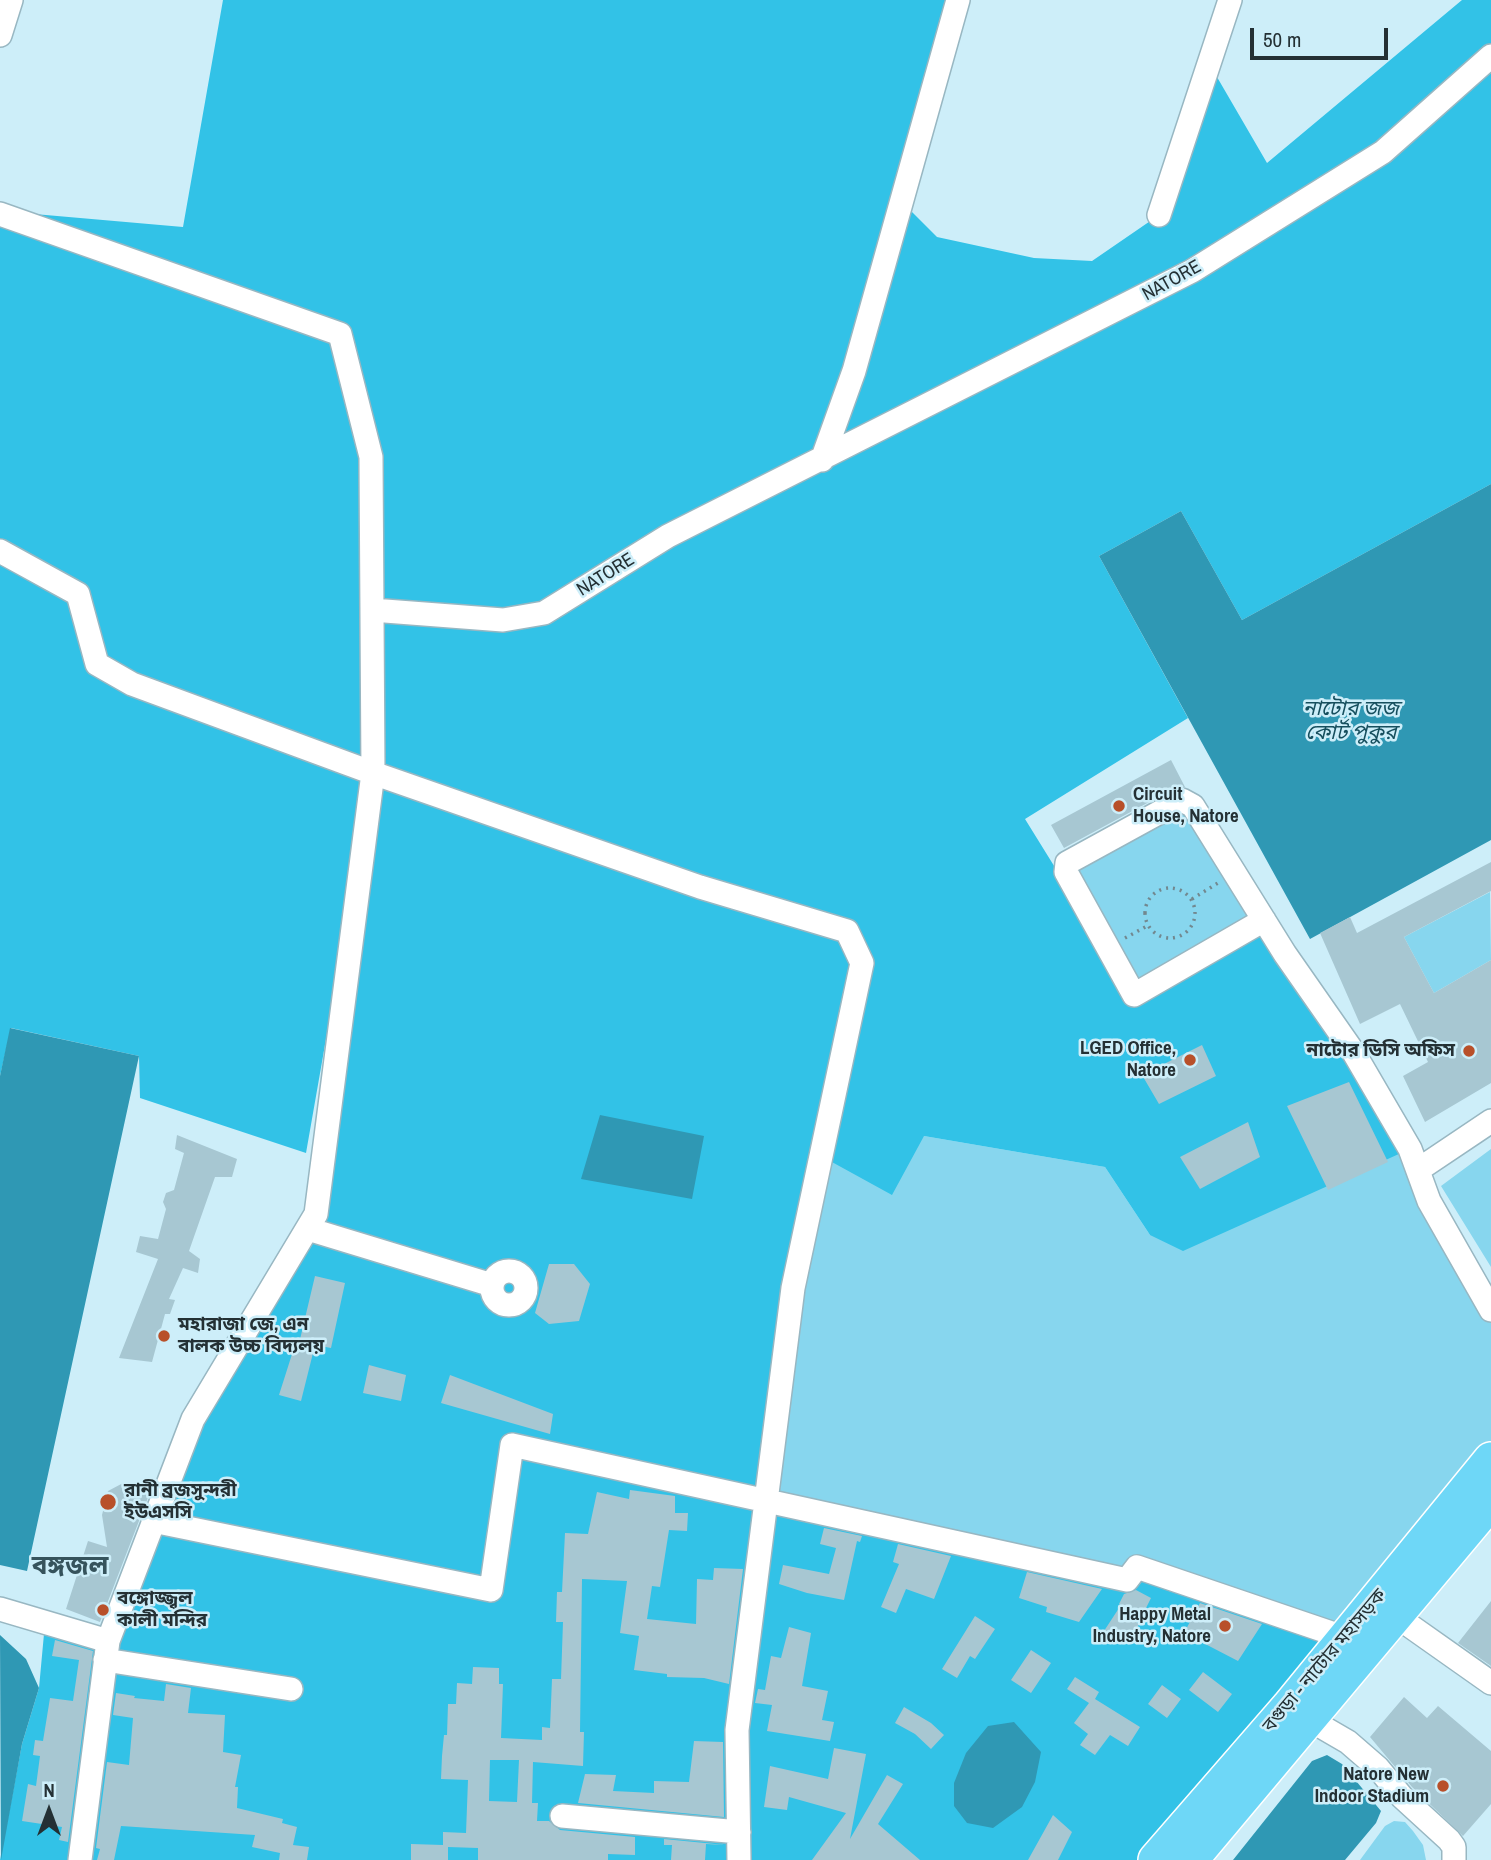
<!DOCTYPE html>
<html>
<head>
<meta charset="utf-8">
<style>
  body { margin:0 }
  #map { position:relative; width:1491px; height:1860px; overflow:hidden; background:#cdeef9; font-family:"Archivo Narrow",sans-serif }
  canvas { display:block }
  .north { position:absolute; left:14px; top:1776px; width:70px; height:70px; -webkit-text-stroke:5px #cdeef9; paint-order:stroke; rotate:0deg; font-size:19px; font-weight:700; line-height:28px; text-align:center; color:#243034 }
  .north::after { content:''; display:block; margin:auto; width:24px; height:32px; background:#243034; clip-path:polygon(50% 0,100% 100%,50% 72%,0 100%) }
  .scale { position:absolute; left:1250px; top:28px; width:138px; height:32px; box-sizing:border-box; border:4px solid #243034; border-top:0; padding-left:9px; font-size:21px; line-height:24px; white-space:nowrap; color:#243034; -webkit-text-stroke:5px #cdeef9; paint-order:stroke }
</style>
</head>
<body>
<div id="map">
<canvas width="1491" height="1860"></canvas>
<div class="north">N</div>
<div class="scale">50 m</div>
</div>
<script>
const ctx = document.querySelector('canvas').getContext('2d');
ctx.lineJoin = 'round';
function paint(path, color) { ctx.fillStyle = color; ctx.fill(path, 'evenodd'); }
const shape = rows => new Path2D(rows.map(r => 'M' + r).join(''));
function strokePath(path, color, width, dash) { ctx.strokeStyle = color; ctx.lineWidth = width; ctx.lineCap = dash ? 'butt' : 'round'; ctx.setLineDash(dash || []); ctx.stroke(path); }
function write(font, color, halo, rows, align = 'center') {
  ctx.font = font + ' "Archivo Narrow","Noto Sans Bengali",sans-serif'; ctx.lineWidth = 5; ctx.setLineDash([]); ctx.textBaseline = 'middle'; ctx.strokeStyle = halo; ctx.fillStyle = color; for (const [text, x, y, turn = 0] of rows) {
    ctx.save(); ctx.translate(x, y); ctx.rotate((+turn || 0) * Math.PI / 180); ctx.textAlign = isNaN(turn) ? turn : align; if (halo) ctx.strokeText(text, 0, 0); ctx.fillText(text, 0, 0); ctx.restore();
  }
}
paint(shape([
  [1183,805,1252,924,1139,982,1073,862],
  [1490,892,1491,960,1434,993,1404,937],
  [924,1136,1105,1167,1150,1235,1410,1149,1491,1310,1491,1460,1346,1638,1127,1580,768,1501,822,1156],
  [1491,1149,1491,1267,1441,1186],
  [1394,1821,1405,1822,1413,1831,1423,1845,1426,1860,1360,1860,1385,1826]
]), '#87d6ee');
paint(shape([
  [223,0,955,0,902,202,937,237,1034,258,1092,261,1159,215,1210,65,1267,163,1462,0,1491,0,1491,484,1242,620,1181,511,1099,556,1188,718,1025,819,1134,995,1264,920,1410,1149,1183,1251,1150,1235,1105,1167,924,1136,892,1195,821,1156,768,1501,1126,1580,1137,1567,1346,1638,1156,1860,0,1860,22,1744,39,1688,45,1623,107,1641,193,1419,316,1214,369,794,306,1153,140,1098,139,1056,11,1028,0,1076,0,211,183,227]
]), '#32c2e7');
paint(shape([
  [1491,484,1491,840,1310,939,1099,556,1181,511,1242,620],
  [10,1028,139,1056,27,1571,0,1565,0,1076],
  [600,1115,704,1136,692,1199,581,1179],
  [0,1635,26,1659,39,1688,22,1744,1,1860],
  [1014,1722,1041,1752,1035,1782,1022,1807,993,1828,967,1823,954,1806,954,1783,966,1753,988,1726],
  [1327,1755,1342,1764,1381,1811,1376,1823,1345,1860,1233,1860,1312,1761]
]), '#2f98b4');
paint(shape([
  [1171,760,1185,787,1175,788,1064,848,1051,825],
  [1491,862,1491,891,1404,937,1434,993,1491,960,1491,1083,1425,1122,1403,1076,1428,1062,1400,1004,1360,1024,1320,933,1350,917,1357,933],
  [1202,1045,1216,1076,1159,1104,1142,1075],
  [1349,1082,1388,1162,1328,1190,1287,1106],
  [1248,1122,1260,1157,1200,1189,1180,1157],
  [177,1135,237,1159,232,1177,215,1177,189,1251,200,1259,198,1273,183,1268,169,1299,175,1300,170,1314,165,1314,152,1362,119,1358,158,1259,136,1252,140,1236,158,1239,166,1209,163,1202,166,1193,174,1190,184,1153,175,1149],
  [549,1264,574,1264,590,1284,579,1321,549,1324,535,1313],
  [315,1276,345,1283,331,1348,315,1345,301,1401,279,1395,293,1351,297,1352],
  [369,1365,406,1375,401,1401,363,1393],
  [450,1375,553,1414,550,1434,441,1403],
  [125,1482,149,1495,100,1622,66,1609,88,1541,107,1547,102,1515,108,1491],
  [630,1490,675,1496,675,1513,688,1513,687,1531,669,1530,660,1587,652,1586,647,1619,696,1624,697,1579,713,1580,714,1568,743,1569,729,1684,704,1678,667,1677,667,1674,634,1670,639,1636,620,1633,627,1581,582,1579,580,1732,584,1732,583,1766,533,1762,532,1803,538,1803,537,1821,549,1821,560,1830,635,1837,635,1855,608,1854,608,1860,478,1860,478,1848,448,1847,448,1860,411,1860,411,1844,443,1845,443,1832,466,1833,468,1780,441,1779,442,1756,444,1735,447,1735,448,1704,456,1704,457,1683,472,1684,473,1667,499,1668,499,1684,503,1684,501,1738,542,1740,542,1727,550,1728,552,1679,561,1679,563,1622,556,1622,557,1592,562,1592,565,1533,588,1534,597,1492,629,1499],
  [490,1760,519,1760,517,1802,489,1801],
  [824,1528,862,1536,860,1542,857,1541,844,1600,807,1593,779,1584,783,1565,829,1574,836,1548,820,1544],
  [898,1544,951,1556,934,1599,906,1589,896,1613,881,1607,899,1564,893,1562],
  [1027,1572,1102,1589,1079,1622,1046,1612,1047,1607,1019,1598],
  [1136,1590,1151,1598,1144,1612,1139,1609,1133,1619,1139,1624,1130,1643,1104,1631,1121,1605,1119,1604,1124,1594],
  [1491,1601,1491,1666,1458,1643],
  [1200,1603,1262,1624,1238,1661,1184,1633],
  [975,1616,995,1629,975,1659,970,1656,957,1678,942,1669],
  [789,1627,811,1633,802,1686,828,1691,822,1720,834,1722,830,1741,767,1731,772,1705,755,1703,758,1689,765,1690,771,1656,781,1658],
  [55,1640,93,1651,68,1842,59,1840,62,1827,22,1821,28,1784,36,1786,40,1756,33,1755,35,1740,43,1741,50,1698,73,1701,79,1660,52,1656],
  [1031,1650,1051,1663,1031,1693,1011,1680],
  [1203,1672,1232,1694,1218,1712,1189,1690],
  [1075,1677,1099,1692,1095,1699,1140,1727,1128,1746,1110,1735,1095,1755,1080,1745,1088,1734,1074,1723,1089,1703,1067,1689],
  [166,1684,191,1688,188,1713,225,1715,223,1752,241,1755,235,1787,238,1787,237,1808,283,1819,282,1823,297,1827,293,1845,309,1847,307,1860,279,1860,280,1853,252,1847,255,1835,121,1826,114,1860,97,1860,100,1849,96,1848,107,1762,129,1765,133,1718,113,1715,116,1693,135,1696,134,1698,164,1701],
  [1162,1685,1181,1699,1167,1718,1148,1704],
  [1404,1697,1427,1718,1438,1706,1491,1751,1491,1804,1463,1836,1412,1787,1370,1737],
  [904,1707,931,1723,944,1735,931,1749,915,1734,895,1723],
  [694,1741,723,1742,724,1817,578,1803,585,1774,616,1775,613,1791,654,1793,654,1781,689,1782],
  [834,1748,866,1754,850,1839,887,1775,903,1784,878,1824,920,1860,812,1860,846,1813,789,1797,787,1810,764,1807,770,1766,828,1779],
  [1053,1815,1072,1832,1058,1860,1028,1860],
  [664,1839,725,1845,706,1844,705,1860,671,1860,672,1845,664,1845]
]), '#a7c7d2');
const minor = shape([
  [0,35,11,0],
  [0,214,340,334,371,457,373,773,316,1214,193,1419,108,1641,80,1860],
  [1159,215,1230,0],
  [822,460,854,371,958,0],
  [0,551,78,594,97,664,132,684,373,773,700,887,847,931,862,963,793,1288,737,1730,739,1860],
  [372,610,503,620,544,613,668,536,1192,271,1383,152,1491,56],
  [1264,920,1134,995,1066,872,1067,863,1182,800,1193,806,1285,954,1354,1053,1410,1149,1429,1201,1491,1310],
  [1418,1170,1491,1121],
  [308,1229,492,1285],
  '492 1288a17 17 0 1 1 34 0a17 17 0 1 1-34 0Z',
  [153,1521,491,1590,512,1445,1127,1580,1137,1567,1346,1638],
  [0,1609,108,1641],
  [1396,1616,1491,1683],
  [105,1660,291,1689],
  [1298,1713,1348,1742,1378,1768,1402,1797,1449,1840,1454,1847,1454,1860],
  [562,1816,739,1832]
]);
const highway = shape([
  [1156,1860,1289,1707,1491,1460],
  [1190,1860,1491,1501]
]);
strokePath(minor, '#98b7c2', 26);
strokePath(highway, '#fff', 38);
strokePath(shape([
  '1145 913a25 25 0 1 1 50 0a25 25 0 1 1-50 0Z',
  [1192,899,1218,883],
  [1125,938,1149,925]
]), '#72888f', 3.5, [2, 5]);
strokePath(minor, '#fff', 23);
strokePath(highway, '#6ed7f7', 35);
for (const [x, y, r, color] of [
  [1119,806,7,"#b8502a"],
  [1469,1051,7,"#b8502a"],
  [1190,1060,7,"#b8502a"],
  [164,1336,7,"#b8502a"],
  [108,1502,9,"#b8502a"],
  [103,1610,7,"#b8502a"],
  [1225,1626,7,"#b8502a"],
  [1443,1786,7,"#b8502a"]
]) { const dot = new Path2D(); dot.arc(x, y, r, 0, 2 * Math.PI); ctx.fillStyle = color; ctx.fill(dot); strokePath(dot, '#cdeef9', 2.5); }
write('19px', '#243034', '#cdeef9', [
  ["NATORE",1172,281,-29],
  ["NATORE",606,575,-32],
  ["বগুড়া - নাটোর মহাসড়ক",1325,1661,-50]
]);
write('bold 19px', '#243034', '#cdeef9', [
  ["Circuit",1133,795],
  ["House, Natore",1133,817],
  ["LGED Office,",1176,1049,"right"],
  ["Natore",1176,1071,"right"],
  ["নাটোর ডিসি অফিস",1455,1051,"right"],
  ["মহারাজা জে, এন",178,1325],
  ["বালক উচ্চ বিদ্যলয়",178,1347],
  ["রানী ব্রজসুন্দরী",124,1491],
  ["ইউএসসি",124,1513],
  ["বঙ্গোজ্জ্বল",117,1599],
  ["কালী মন্দির",117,1621],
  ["Happy Metal",1211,1615,"right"],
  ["Industry, Natore",1211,1637,"right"],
  ["Natore New",1429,1775,"right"],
  ["Indoor Stadium",1429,1797,"right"]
], 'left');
write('italic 21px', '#164f5e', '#cdeef9', [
  ["নাটোর জজ",1351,709],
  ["কোর্ট পুকুর",1351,733]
]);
write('bold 26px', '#36535c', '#cdeef9', [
  ["বঙ্গজল",70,1567]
]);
</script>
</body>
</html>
